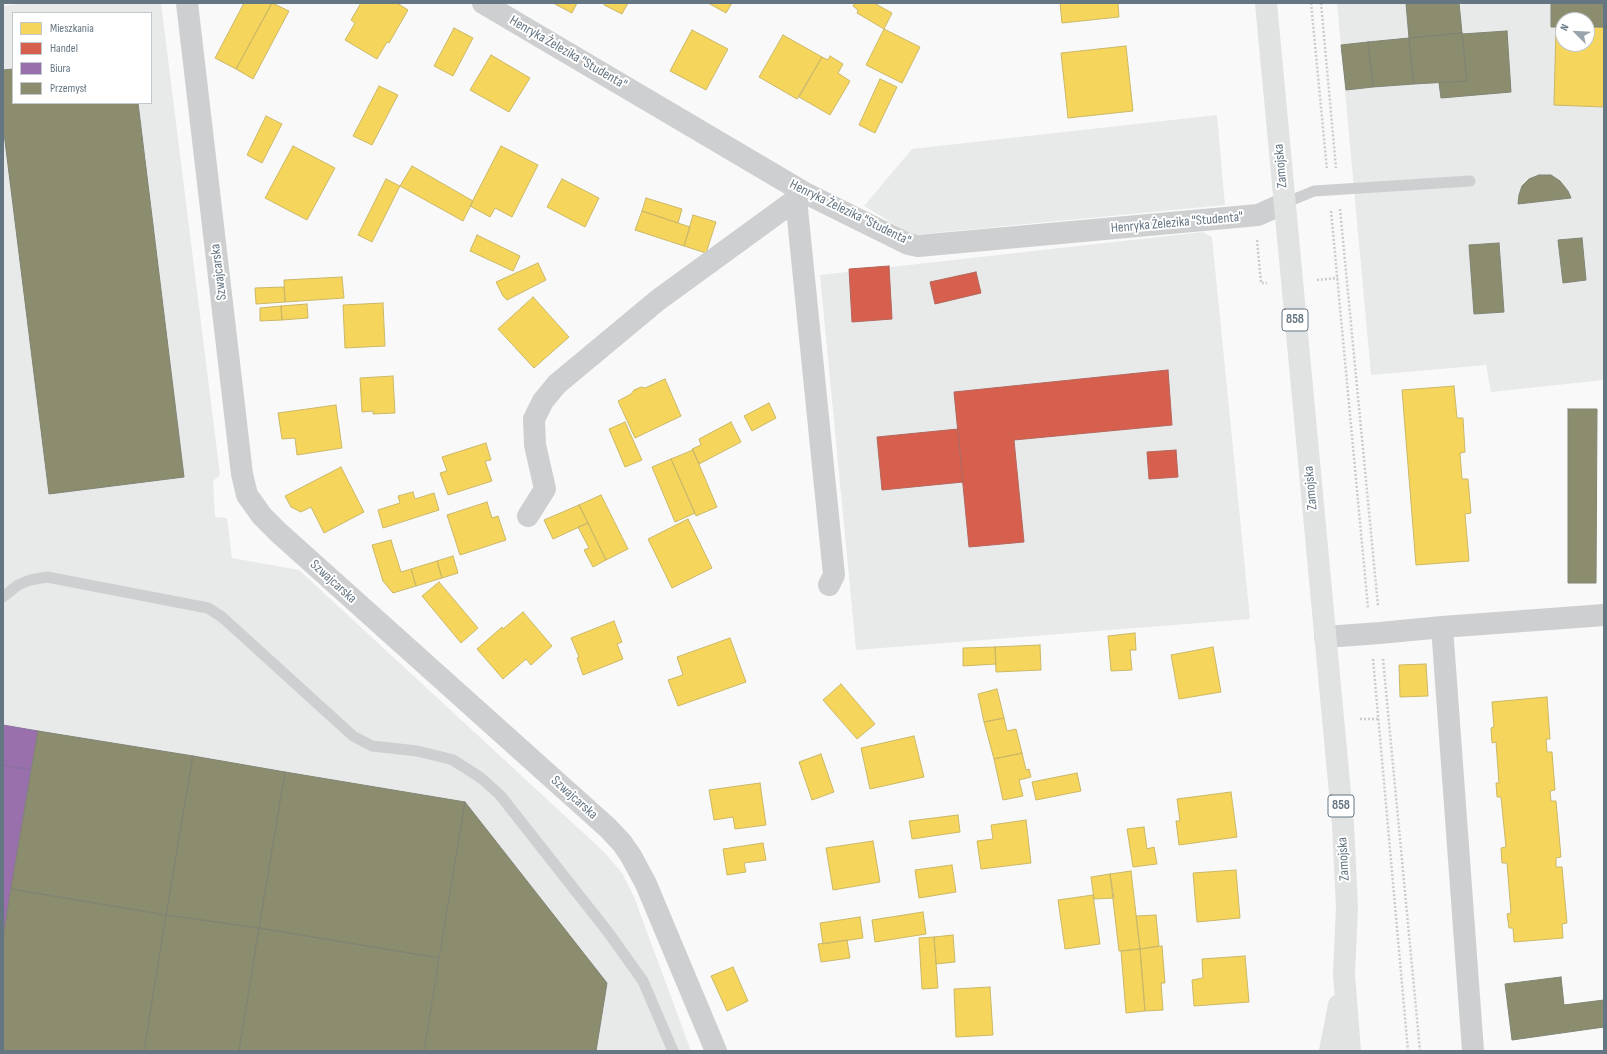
<!DOCTYPE html>
<html>
<head>
<meta charset="utf-8">
<style>
  body { margin:0 }
  #map { position:relative; width:1607px; height:1054px; overflow:hidden; background:#f9f9f9; font-family:"Sofia Sans Condensed",sans-serif }
  canvas { display:block }
  .frame { position:absolute; inset:0; border:4px solid #657683; pointer-events:none }
  .legend { position:absolute; left:12px; top:12px; width:140px; height:92px; box-sizing:border-box; background:#fff; border:1px solid #c1c8cd; margin:0; padding:5px 7px; list-style:none; font-size:12px; color:#657683 }
  .legend li { display:flex; align-items:center; gap:8px; height:20px }
  .legend b { width:20px; border:1px solid #c1c8cd }
  .north { position:absolute; left:1555px; top:12px; width:40px; height:40px; box-sizing:border-box; background:#fff; border:1px solid #c1c8cd; border-radius:50%; rotate:294deg; font-size:11px; font-weight:700; line-height:16px; text-align:center; color:#657683 }
  .north::after { content:''; display:block; margin:auto; width:14px; height:18px; background:#99a4ac; clip-path:polygon(50% 0,100% 100%,50% 72%,0 100%) }
</style>
</head>
<body>
<div id="map">
<canvas width="1607" height="1054"></canvas>
<div class="frame"></div>
<ul class="legend">
<li><b style="height:11px;background:#f6d55c"></b>Mieszkania</li>
<li><b style="height:11px;background:#d6604d"></b>Handel</li>
<li><b style="height:11px;background:#9970ab"></b>Biura</li>
<li><b style="height:11px;background:#8c8c6e"></b>Przemysł</li>
</ul>
<div class="north">N</div>
</div>
<script>
const ctx = document.querySelector('canvas').getContext('2d');
ctx.lineJoin = 'round';
function paint(path, color) { ctx.fillStyle = color; ctx.fill(path, 'evenodd'); }
const shape = rows => new Path2D(rows.map(r => 'M' + r).join(''));
function strokePath(path, color, width, dash) { ctx.strokeStyle = color; ctx.lineWidth = width; ctx.lineCap = dash ? 'butt' : 'round'; ctx.setLineDash(dash || []); ctx.stroke(path); }
function write(font, color, halo, rows, align = 'center') {
  ctx.font = font + ' "Sofia Sans Condensed",sans-serif'; ctx.lineWidth = 4; ctx.setLineDash([]); ctx.textBaseline = 'middle'; ctx.strokeStyle = halo; ctx.fillStyle = color; for (const [text, x, y, turn = 0] of rows) {
    ctx.save(); ctx.translate(x, y); ctx.rotate((+turn || 0) * Math.PI / 180); ctx.textAlign = isNaN(turn) ? turn : align; if (halo) ctx.strokeText(text, 0, 0); ctx.fillText(text, 0, 0); ctx.restore();
  }
}
paint(shape([
  [25,3,161,3,220,475,213,481,215,517,227,518,232,558,299,570,604,852,622,873,634,897,691,1051,3,1051,3,6],
  [13,13,151,13,151,103,13,103],
  [1337,3,1604,3,1604,380,1491,392,1486,365,1371,375],
  [1563,20,1587,20,1587,44,1563,44],
  [1217,115,1225,205,912,235,864,206,912,149],
  [1203,232,1212,237,1250,619,856,650,820,275]
]), '#e8e9e9');
const homes = shape([
  [244,3,272,3,236,69,215,58,244,3],
  [272,3,289,11,253,79,236,69,272,3],
  [361,3,397,3,408,10,389,43,387,42,377,59,345,40,355,23,351,20,361,3],
  [553,3,577,3,572,13,553,3],
  [605,3,628,3,622,14,604,5,605,3],
  [708,3,732,3,726,13,708,3],
  [855,3,874,3,892,13,884,29,857,13,858,10,853,6,855,3],
  [1060,3,1118,3,1119,17,1062,23,1060,3],
  [1556,27,1563,27,1563,44,1587,44,1587,27,1604,27,1604,107,1554,105,1556,27],
  [454,28,473,38,453,76,434,66,454,28],
  [884,29,920,47,902,83,866,65,884,29],
  [692,30,728,49,706,90,670,71,692,30],
  [783,35,822,57,797,99,759,77,783,35],
  [1126,46,1133,111,1068,118,1061,53,1126,46],
  [491,55,530,78,509,112,470,90,491,55],
  [830,56,843,64,838,73,850,81,830,115,799,97,822,57,828,60,830,56],
  [880,79,897,87,875,133,859,125,880,79],
  [379,86,398,95,372,145,353,136,379,86],
  [266,116,282,124,262,163,247,155,266,116],
  [293,146,335,168,307,220,265,198,293,146],
  [501,146,538,165,512,217,495,208,490,217,470,206,501,146],
  [412,166,473,201,463,221,400,186,412,166],
  [386,179,400,186,372,242,358,235,386,179],
  [562,179,599,198,585,227,547,207,562,179],
  [646,198,682,209,678,223,642,211,646,198],
  [642,211,690,227,684,246,635,230,642,211],
  [693,215,716,222,706,253,684,246,693,215],
  [477,235,520,256,513,271,470,251,477,235],
  [538,263,546,280,507,300,503,296,496,282,538,263],
  [342,277,344,298,285,302,284,280,342,277],
  [284,287,285,302,256,304,255,288,284,287],
  [533,297,569,337,534,368,498,329,533,297],
  [383,303,385,346,345,348,343,305,383,303],
  [307,304,308,318,282,320,281,306,307,304],
  [281,306,282,320,260,321,260,308,281,306],
  [393,376,395,413,373,414,373,411,362,412,360,378,393,376],
  [665,379,681,416,635,438,618,401,631,394,634,390,641,387,645,388,665,379],
  [1454,386,1457,418,1463,418,1465,452,1460,453,1462,479,1468,479,1471,513,1465,514,1469,561,1416,565,1402,390,1454,386],
  [769,403,776,418,752,431,744,416,769,403],
  [336,405,342,448,297,455,295,438,282,439,278,413,336,405],
  [625,422,642,460,625,467,609,429,625,422],
  [731,422,741,442,699,464,692,449,701,445,699,439,731,422],
  [486,443,491,460,485,461,492,481,448,495,440,473,447,471,442,457,486,443],
  [693,450,717,507,696,516,671,459,693,450],
  [671,459,695,513,675,522,652,467,671,459],
  [341,467,364,512,324,533,311,507,301,512,291,507,285,496,341,467],
  [413,492,415,499,434,493,439,510,383,528,378,510,400,503,398,496,413,492],
  [601,495,628,549,606,560,579,505,601,495],
  [487,502,492,518,498,516,506,540,460,555,447,515,487,502],
  [579,505,588,523,553,539,544,520,579,505],
  [688,519,712,568,672,588,648,539,688,519],
  [588,523,606,560,593,567,584,550,589,548,578,527,588,523],
  [391,540,401,572,411,569,416,586,393,593,383,581,372,545,391,540],
  [453,556,458,573,442,578,437,561,453,556],
  [437,561,442,578,416,586,411,569,437,561],
  [439,582,478,628,461,643,422,596,439,582],
  [523,612,552,646,531,665,526,659,503,679,477,649,502,627,503,629,523,612],
  [614,621,622,642,617,644,623,659,583,675,577,658,579,657,571,638,614,621],
  [1135,633,1136,650,1130,650,1132,670,1111,671,1108,636,1135,633],
  [730,638,746,682,678,706,668,680,683,675,677,657,730,638],
  [1040,645,1041,670,996,672,995,647,1040,645],
  [995,647,996,664,963,666,963,648,995,647],
  [1213,647,1221,692,1179,699,1171,655,1213,647],
  [1426,664,1428,696,1400,697,1399,665,1426,664],
  [841,684,875,724,857,739,823,700,841,684],
  [997,689,1004,718,984,722,978,694,997,689],
  [1547,697,1550,739,1546,739,1547,752,1552,752,1555,790,1550,791,1551,801,1556,801,1561,857,1556,858,1556,867,1562,867,1567,923,1562,924,1563,938,1514,942,1513,928,1509,928,1507,914,1511,913,1507,863,1502,863,1501,848,1506,847,1501,797,1497,797,1496,783,1499,783,1496,742,1492,743,1491,728,1494,727,1492,702,1547,697],
  [1004,718,1007,731,1016,729,1022,753,994,759,984,722,1004,718],
  [914,736,924,777,870,789,861,748,914,736],
  [1022,753,1026,770,1029,769,1031,777,1019,780,1023,796,1003,800,994,759,1022,753],
  [821,754,834,792,812,800,799,762,821,754],
  [1077,773,1081,791,1036,800,1032,782,1077,773],
  [760,783,766,825,735,829,733,817,714,820,709,790,760,783],
  [1231,792,1237,837,1179,845,1176,821,1180,821,1177,799,1231,792],
  [958,815,960,832,912,839,909,821,958,815],
  [1026,820,1031,863,981,869,977,841,993,839,991,825,1026,820],
  [1144,827,1147,849,1154,847,1157,864,1133,867,1127,829,1144,827],
  [873,841,880,882,833,890,826,848,873,841],
  [763,843,766,860,744,863,746,872,727,875,723,849,763,843],
  [952,865,956,892,919,898,915,870,952,865],
  [1236,870,1240,918,1197,922,1193,873,1236,870],
  [1131,871,1140,949,1119,951,1110,874,1131,871],
  [1110,874,1114,898,1094,899,1091,877,1110,874],
  [1093,895,1100,944,1065,949,1058,900,1093,895],
  [923,912,926,934,875,942,872,920,923,912],
  [1156,915,1159,946,1140,949,1136,916,1156,915],
  [860,917,863,938,823,944,820,923,860,917],
  [953,935,955,962,936,964,934,937,953,935],
  [934,937,938,988,922,989,919,938,934,937],
  [847,940,850,958,821,962,818,944,847,940],
  [1162,946,1165,983,1161,983,1163,1010,1145,1011,1140,949,1162,946],
  [1140,949,1145,1011,1126,1013,1121,951,1140,949],
  [1245,956,1249,1002,1194,1006,1192,980,1203,978,1202,959,1245,956],
  [733,967,748,1001,727,1011,711,976,733,967],
  [990,987,993,1035,956,1037,954,989,990,987]
]);
paint(homes, '#f6d55c');
strokePath(homes, '#cab868', 1);
const shops = shape([
  [889,266,892,319,852,322,849,269,889,266],
  [976,272,981,293,935,304,930,282,976,272],
  [1168,370,1172,425,1014,440,1024,542,969,547,954,392,1168,370],
  [958,429,963,482,882,490,877,437,958,429],
  [1176,450,1178,477,1149,479,1147,452,1176,450]
]);
paint(shops, '#d6604d');
strokePath(shops, '#b4675d', 1);
const offices = shape([
  [3,725,38,731,31,770,3,765,3,725],
  [3,765,31,770,3,939,3,765]
]);
paint(offices, '#9970ab');
strokePath(offices, '#89729f', 1);
const industry = shape([
  [1406,3,1459,3,1462,33,1409,38,1406,3],
  [1551,3,1604,3,1604,27,1587,27,1587,20,1563,20,1563,27,1551,27,1551,3],
  [1507,31,1511,92,1441,98,1439,83,1467,81,1462,34,1507,31],
  [1462,33,1467,81,1414,84,1409,38,1462,33],
  [1409,38,1414,84,1373,87,1368,42,1409,38],
  [1368,42,1373,87,1346,90,1341,45,1368,42],
  [13,69,13,103,138,103,184,477,49,494,3,125,3,70,13,69],
  [1539,175,1551,175,1560,181,1568,191,1571,198,1518,204,1519,195,1522,186,1529,179,1539,175],
  [1582,238,1586,280,1563,283,1558,240,1582,238],
  [1499,243,1504,312,1474,314,1469,245,1499,243],
  [1568,409,1597,409,1596,583,1568,583,1568,409],
  [38,731,193,756,166,915,11,889,38,731],
  [193,756,285,772,259,928,166,915,193,756],
  [285,772,465,802,439,958,259,928,285,772],
  [465,802,607,983,596,1051,424,1051,465,802],
  [11,889,166,915,144,1051,3,1051,3,939,11,889],
  [166,915,259,928,239,1051,144,1051,166,915],
  [259,928,439,958,424,1051,239,1051,259,928],
  [1561,977,1564,1005,1604,1000,1604,1027,1512,1040,1505,984,1561,977]
]);
paint(industry, '#8c8c6e');
strokePath(industry, '#808574', 1);
strokePath(shape([
  [1311,3,1327,170],
  [1321,3,1336,168],
  [1340,209,1378,606],
  [1331,211,1368,608],
  [1257,240,1261,283,1267,283],
  [1317,280,1338,278],
  [1373,659,1408,1051],
  [1383,659,1420,1051],
  [1360,719,1378,719]
]), '#cbcccd', 2.5, [2, 2]);
strokePath(shape([
  [1285,203,1314,191,1470,181],
  [3,597,18,585,30,580,47,577,208,608,222,617,353,736,372,746,417,751,442,757,453,760,481,778,500,795,608,932,643,981,673,1051]
]), '#cecfd0', 11);
strokePath(shape([
  [187,3,242,474,247,495,262,516,278,532,608,828,622,843,631,856,646,884,716,1051],
  [483,3,805,193,908,244,918,246,1258,215,1285,203],
  [796,199,834,575,829,585],
  [528,516,545,489,535,445,534,419,543,401,557,384,658,300,805,193],
  [1442,627,1473,1051],
  [1325,637,1380,633,1442,627,1604,615]
]), '#cecfd0', 22);
strokePath(shape([
  [1266,3,1343,825,1347,907,1344,974,1350,1051],
  [1330,1051,1339,1005]
]), '#e1e2e2', 22);
for (const [x, y, w] of [
  [1295,320,26],
  [1341,806,26]
]) { const box = new Path2D(); box.roundRect(x - w / 2, y - 11, w, 22, 3); ctx.fillStyle = '#fff'; ctx.fill(box); strokePath(box, '#657683', 1); }
write('bold 13px', '#657683', null, [
  ["858",1295,320],
  ["858",1341,806]
]);
write('14px', '#657683', '#fff', [
  ["Henryka Żelezika \"Studenta\"",568,53,30],
  ["Zamojska",1281,166,-95],
  ["Henryka Żelezika \"Studenta\"",850,213,26],
  ["Henryka Żelezika \"Studenta\"",1177,223,-5],
  ["Szwajcarska",219,272,-97],
  ["Zamojska",1311,488,-95],
  ["Szwajcarska",333,582,42],
  ["Szwajcarska",574,798,42],
  ["Zamojska",1344,859,-93]
]);
</script>
</body>
</html>
